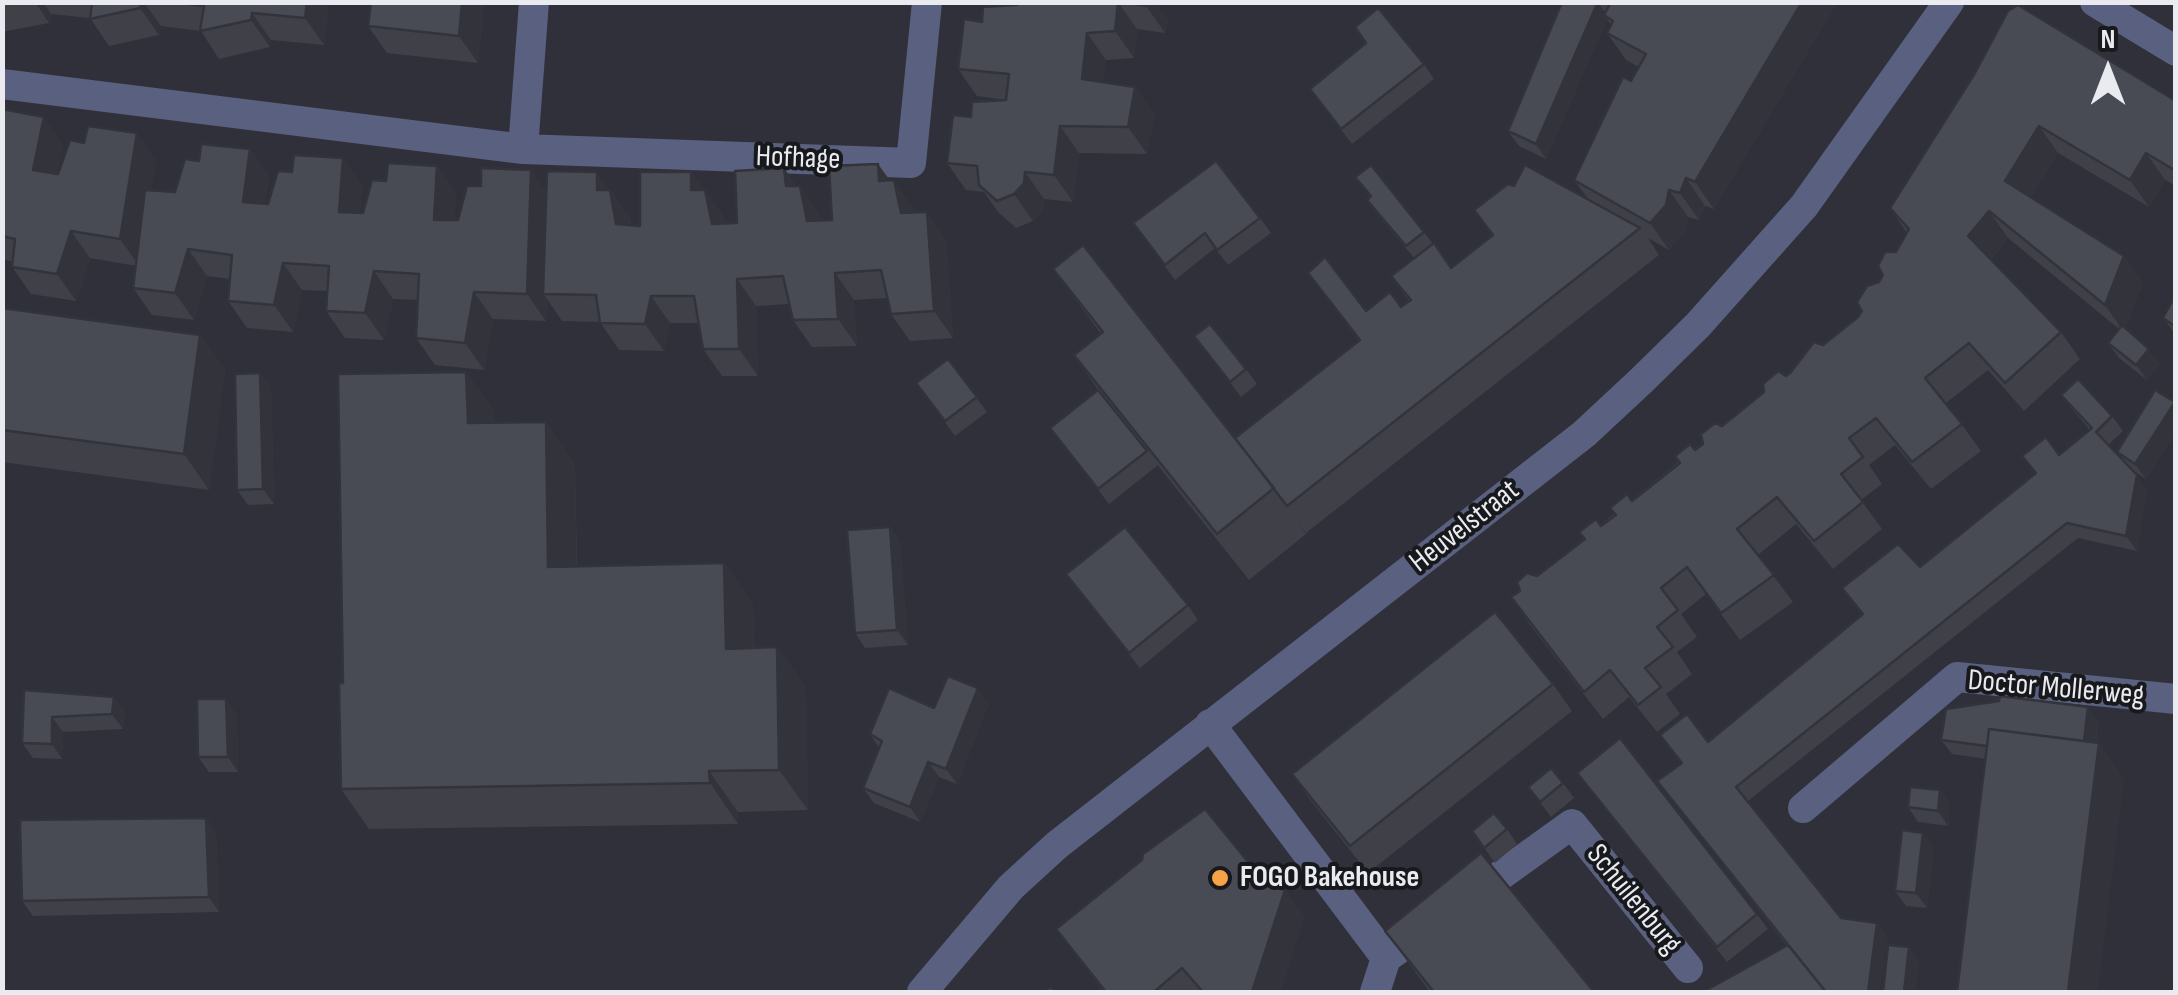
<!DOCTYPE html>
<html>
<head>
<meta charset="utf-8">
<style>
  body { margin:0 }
  #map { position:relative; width:2178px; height:995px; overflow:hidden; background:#2f3039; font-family:"Sofia Sans Condensed",sans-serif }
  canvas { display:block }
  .frame { position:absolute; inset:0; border:5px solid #e9ebf0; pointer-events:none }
  .north { position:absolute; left:2058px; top:20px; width:100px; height:100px; -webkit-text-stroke:8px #18191c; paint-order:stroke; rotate:0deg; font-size:28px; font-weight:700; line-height:40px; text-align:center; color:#e9ebf0 }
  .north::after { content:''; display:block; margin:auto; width:35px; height:45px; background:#e9ebf0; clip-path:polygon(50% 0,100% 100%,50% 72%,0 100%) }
</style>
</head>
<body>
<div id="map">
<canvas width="2178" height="995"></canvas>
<div class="frame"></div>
<div class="north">N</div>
</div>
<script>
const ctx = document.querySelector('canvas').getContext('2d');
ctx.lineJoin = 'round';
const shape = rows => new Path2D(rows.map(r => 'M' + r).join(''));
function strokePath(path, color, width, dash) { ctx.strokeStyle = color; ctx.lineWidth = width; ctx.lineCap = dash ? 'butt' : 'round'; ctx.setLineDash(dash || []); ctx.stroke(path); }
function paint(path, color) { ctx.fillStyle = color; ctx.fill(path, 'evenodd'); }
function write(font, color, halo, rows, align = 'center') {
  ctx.font = font + ' "Sofia Sans Condensed",sans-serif'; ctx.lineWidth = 8; ctx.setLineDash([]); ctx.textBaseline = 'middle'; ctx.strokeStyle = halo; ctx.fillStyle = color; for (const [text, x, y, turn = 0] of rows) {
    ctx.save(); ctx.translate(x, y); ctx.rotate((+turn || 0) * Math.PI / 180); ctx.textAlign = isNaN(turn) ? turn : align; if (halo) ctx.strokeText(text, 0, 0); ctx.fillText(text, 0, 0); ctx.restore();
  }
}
strokePath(shape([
  [2095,2,2176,51],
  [2,84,523,149,911,163,927,2],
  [523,149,534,2],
  [1210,724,1386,958,1375,992],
  [1803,808,1957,677,2176,699],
  [1469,898,1572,824,1688,968],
  [1386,958,1428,928],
  [922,992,1011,887,1057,845,1584,434,1642,380,1698,325,1804,206,1949,2]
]), '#5a607f', 30);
paint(shape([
  [2,2,329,2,324,45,271,40,270,47,219,59,201,31,161,26,159,35,109,46,90,18,51,14,49,23,2,32],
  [484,2,478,63,387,53,368,26],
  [1005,2,1155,2,1168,21,1165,33,1137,29,1134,58,1106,60,1103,82,1135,87,1154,114,1147,154,1079,153,1073,202,1044,199,1043,210,1033,221,1016,228,998,212,984,192,966,190,947,163,971,117,1006,100,977,96,958,69,982,22,1017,5],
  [1598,2,1837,2,1714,209,1705,206,1699,220,1688,217,1685,232,1669,250,1648,238,1659,255,1306,533,1297,521,1306,534,1249,580,1156,463,1158,465,1109,504,1050,428,1101,394,1074,355,1101,334,1053,269,1239,445,1359,341,1308,273,1366,311,1401,307,1409,301,1391,276,1414,258,1378,215,1367,200,1370,197,1355,177,1424,232,1451,268,1492,235,1474,210,1514,186,1588,199,1574,180,1639,67,1626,60,1607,33,1611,25,1607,19,1546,159,1519,146,1508,131,1597,4,1604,15,1605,13],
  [1424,64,1434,79,1352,144,1310,89],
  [1975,73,2176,101,2176,186,2165,180,2149,207,2058,153,2031,197,2124,256,2143,283,2125,328,2160,364,2147,380,2119,358,2108,343,2119,329,2008,238,1991,259,2061,332,2080,359,2024,411,1988,370,1946,403,1981,451,1931,489,1895,445,1869,465,1882,484,1861,500,1882,529,1833,569,1796,524,1758,555,1793,602,1740,640,1706,594,1681,614,1697,637,1677,652,1692,674,1666,694,1680,714,1657,732,1629,697,1603,719,1530,625,1511,597,1858,317,1907,233,1890,208],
  [2,109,63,144,57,174,156,160,151,190,175,192,199,161,250,149,269,176,265,204,362,185,360,213,363,213,386,181,437,166,456,193,454,220,458,220,481,186,531,170,546,192,610,190,629,217,631,225,640,226,691,172,724,217,725,224,737,223,797,186,819,213,820,220,832,220,890,180,913,207,914,213,946,239,953,338,910,341,891,314,887,298,854,300,857,346,812,347,793,320,789,304,756,306,758,376,722,376,703,349,698,323,670,323,664,351,619,350,600,322,562,321,547,299,546,321,493,319,484,370,435,365,416,338,418,300,393,299,384,340,345,338,326,311,327,291,302,290,293,332,247,328,228,301,230,279,207,276,194,320,152,315,133,288,136,266,90,258,76,301,31,294,12,267,13,262,2,259],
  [1260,218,1271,233,1228,265,1215,248,1175,280,1133,223],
  [2175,296,2176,335,2163,318],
  [2,308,200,335,225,370,209,490,2,462],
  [1194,336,1246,369,1257,384,1241,397],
  [948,359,987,412,955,436,916,383],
  [466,372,495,413,495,423,575,463,577,566,724,563,753,604,754,648,777,647,806,688,808,810,738,812,738,824,369,829,341,789,343,683],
  [260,373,271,388,274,504,248,505,237,490],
  [2061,395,2112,416,2123,431,2108,445,2122,460,2117,452,2175,402,2176,404,2176,432,2146,479,2131,469,2147,490,2137,551,2078,538,1748,801,1841,918,1877,923,1888,938,1787,946,1657,781,1681,764,1660,735,1708,742,1862,615,1842,588,1920,567,2035,474,2022,456,2059,455,2090,430,2072,409],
  [890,527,900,542,908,645,865,648,855,633],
  [1066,574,1188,605,1198,620,1140,668],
  [1553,684,1572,711,1368,873,1311,801,1292,774],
  [24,690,114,697,125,712,123,729,63,732,62,759,33,758,22,743],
  [989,703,957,784,939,777,920,822,874,803,863,788,879,748,870,734,934,708],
  [237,714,238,772,209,772,198,757],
  [2098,722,2096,743,2099,743,2124,779,1952,754,1941,740],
  [1577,773,1757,914,1768,929,1727,962],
  [1563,783,1574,798,1551,817,1528,787],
  [1940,790,1950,805,1948,826,1918,822,1908,807],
  [206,818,216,833,219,912,33,916,22,901],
  [1507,829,1517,844,1495,863,1472,831],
  [1934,847,1927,908,1906,906,1895,891],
  [1266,884,1285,890,1304,917,1280,992,1104,992,1056,929],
  [1385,931,1594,992,1430,992]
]), '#3f4048');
paint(shape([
  [35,2,43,2,51,14,49,23],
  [141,2,144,2,161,26,159,35,140,8],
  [307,2,329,2,324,45,305,18],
  [462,2,484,2,478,63,459,36],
  [1118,2,1137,29,1134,58,1115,31],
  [1147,2,1155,2,1168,21,1165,33,1146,6],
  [1802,2,1837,2,1714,209,1695,182],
  [1597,4,1607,19,1546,159,1536,144],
  [252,13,271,40,270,47,251,20],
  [1087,33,1106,60,1100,106,1082,79],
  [1135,87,1154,114,1147,154,1128,127],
  [44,117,63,144,52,197,33,170],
  [1060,126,1079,153,1073,202,1054,175],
  [2039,126,2058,153,2024,208,2005,181],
  [137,133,156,160,139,266,120,239],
  [250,149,269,176,262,229,243,202],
  [2146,153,2165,180,2149,207,2130,180],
  [343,158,362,185,358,239,339,212],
  [878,164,896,189,894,180,913,207,920,240,879,181],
  [437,166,456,193,453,247,434,220],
  [784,168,801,192,800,186,819,213,826,248,786,186],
  [531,170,550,197,543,294,547,299,546,321,527,294],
  [597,172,629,217,635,252,616,224,597,190],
  [691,172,724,217,731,252,691,190],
  [1025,172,1044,199,1043,210,1033,221,1014,194],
  [1686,178,1705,206,1699,220,1680,193],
  [1669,190,1688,217,1685,232,1669,250,1650,223],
  [1989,211,2008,238,1987,263,1968,236],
  [927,212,946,239,953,338,934,311],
  [71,231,90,258,76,301,57,274],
  [188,249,207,276,194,320,175,293],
  [2124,256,2143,283,2124,332,2105,305],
  [283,263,302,290,293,332,274,305],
  [374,271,393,299,384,340,365,313],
  [835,273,854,300,857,346,838,319],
  [737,279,756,306,758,376,739,349],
  [474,292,493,319,484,370,465,343],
  [651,296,670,323,664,351,645,324],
  [200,335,225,370,209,490,184,454],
  [2149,349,2160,364,2147,380,2136,365],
  [466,372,495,413,496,464,468,423],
  [260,373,271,388,274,504,263,489],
  [2175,402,2176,432,2146,479,2135,464],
  [546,422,575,463,577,608,548,567],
  [2137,475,2147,490,2137,551,2126,536],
  [890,527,900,542,908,645,897,630],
  [724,563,753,604,754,689,726,649],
  [777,647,806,688,808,810,779,770],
  [978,688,989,703,957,784,946,769],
  [114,697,125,712,123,729,112,714],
  [226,699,237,714,238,772,228,757],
  [2088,707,2098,722,2092,775,2082,760],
  [52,717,63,732,62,759,52,744],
  [2099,743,2124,779,2098,992,2068,992],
  [928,762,939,777,920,822,910,807],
  [709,771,738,812,738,824,710,783],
  [1940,790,1950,805,1948,826,1938,811],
  [206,818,216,833,219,912,209,897],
  [1923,833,1934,847,1927,908,1916,893],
  [1285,890,1304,917,1280,992,1252,992],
  [1877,923,1888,938,1880,992,1868,992],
  [1909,947,1920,962,1916,992,1904,992]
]), '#33343b');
const building = shape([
  [92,2,141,2,140,8,90,19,92,2],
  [171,2,307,2,305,18,252,13,251,20,200,31,204,6,171,2],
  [371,2,462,2,459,36,368,26,371,2],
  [1018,2,1118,2,1115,31,1087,33,1082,79,1135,87,1128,127,1060,126,1054,175,1025,172,1024,183,1014,194,997,201,979,185,977,166,947,163,953,115,971,117,972,102,1006,100,1009,74,958,69,964,19,982,22,983,7,1017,5,1018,2],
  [1124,2,1147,2,1146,6,1124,2],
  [1562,2,1597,4,1536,144,1508,131,1562,2],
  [1611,2,1802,2,1695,182,1686,178,1680,193,1669,190,1666,205,1650,223,1574,180,1623,77,1631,81,1646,54,1607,33,1613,21,1604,15,1611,2],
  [2018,5,2176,101,2176,171,2146,153,2130,180,2039,126,2005,181,2124,256,2105,305,1989,211,1968,236,2061,332,2005,383,1969,343,1925,378,1962,424,1912,462,1876,418,1849,438,1863,457,1841,474,1863,502,1814,541,1777,497,1737,529,1774,575,1721,613,1687,567,1661,588,1678,610,1657,627,1673,647,1645,668,1661,687,1638,705,1610,670,1584,692,1511,597,1520,591,1517,582,1527,573,1537,576,1585,539,1579,532,1596,519,1601,526,1616,515,1610,508,1627,494,1632,501,1680,463,1675,456,1690,444,1695,450,1703,444,1701,434,1715,423,1722,426,1764,392,1763,384,1778,371,1786,376,1791,372,1814,342,1823,345,1858,317,1862,311,1857,302,1867,286,1879,282,1883,275,1878,266,1885,252,1896,252,1909,229,1890,208,1975,73,2008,11,2018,5],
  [1378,8,1424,64,1341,129,1310,89,1366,43,1355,27,1378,8],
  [2,109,44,117,33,170,58,174,70,140,84,143,88,126,137,133,120,239,71,231,57,274,12,267,15,239,2,236,2,109],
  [201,144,250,149,243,202,268,204,278,171,292,172,294,155,343,158,339,212,363,213,372,180,386,181,388,163,437,166,434,220,458,220,467,186,481,186,481,168,531,170,527,294,474,292,465,343,416,338,419,274,374,271,365,313,326,311,329,266,283,263,274,305,228,301,232,255,188,249,175,293,133,288,145,190,175,192,185,159,199,161,201,144],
  [1216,161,1260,218,1217,250,1205,233,1165,265,1133,223,1216,161],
  [878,164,879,181,894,180,901,213,927,212,934,311,891,314,881,270,835,273,838,319,793,320,783,276,737,279,739,349,703,349,694,296,651,296,645,324,600,323,596,295,543,294,547,171,597,172,597,190,610,190,616,224,640,226,640,172,691,172,691,190,705,190,712,224,737,223,735,171,784,168,786,186,800,186,807,221,832,220,829,166,878,164],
  [1371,165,1424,232,1406,246,1367,200,1371,196,1355,177,1371,165],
  [1525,165,1640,228,1287,506,1235,438,1360,340,1308,273,1325,257,1366,311,1390,292,1401,307,1411,300,1391,276,1434,243,1451,268,1493,235,1474,210,1508,184,1514,186,1525,165],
  [1083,245,1274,488,1217,534,1074,355,1103,332,1053,269,1083,245],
  [2175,296,2176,296,2176,327,2163,318,2175,296],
  [2,308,200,335,184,454,2,430,2,308],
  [1210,324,1246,369,1230,382,1194,336,1210,324],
  [2122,325,2149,349,2136,365,2108,343,2122,325],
  [948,359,977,397,945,421,916,383,948,359],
  [466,372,468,423,546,422,548,567,724,563,726,649,777,647,779,770,709,771,710,783,341,789,339,683,343,683,338,374,466,372],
  [260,373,263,489,237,490,235,374,260,373],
  [2078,379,2112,416,2096,432,2137,475,2126,536,2067,523,1736,787,1841,918,1877,923,1868,992,1826,992,1657,781,1682,763,1660,735,1687,714,1708,742,1863,614,1842,588,1898,544,1920,567,2036,473,2022,456,2046,437,2059,455,2092,428,2061,395,2078,379],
  [1098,390,1147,451,1098,489,1050,428,1098,390],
  [2155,390,2175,402,2135,464,2117,452,2155,390],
  [890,527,897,630,855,633,847,530,890,527],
  [1125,527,1188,605,1129,653,1066,574,1125,527],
  [1495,612,1553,684,1350,846,1292,774,1495,612],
  [948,676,978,688,946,769,928,762,910,807,863,788,882,741,870,734,889,688,934,708,948,676],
  [24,690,114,697,112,714,52,717,52,744,22,743,24,690],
  [2000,696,2088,707,2084,741,1989,729,1987,746,1941,740,1946,709,1999,701,2000,696],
  [197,699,226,699,228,757,198,757,197,699],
  [1989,729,2099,743,2068,992,1957,992,1989,729],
  [1620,738,1757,914,1717,947,1577,773,1620,738],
  [1551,768,1563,783,1540,802,1528,787,1551,768],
  [1910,787,1940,790,1938,811,1908,807,1910,787],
  [1205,809,1266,884,1285,890,1252,992,1203,992,1182,968,1155,991,1156,992,1106,992,1056,929,1142,860,1143,854,1205,809],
  [1494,813,1507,829,1484,848,1472,831,1494,813],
  [206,818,209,897,22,901,20,820,206,818],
  [1902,830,1923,833,1916,893,1895,891,1902,830],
  [1481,853,1594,992,1434,992,1385,931,1481,853],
  [1788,945,1826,992,1703,992,1788,945],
  [1888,945,1909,947,1904,992,1883,992,1888,945],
  [1051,987,1055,992,1043,992,1051,987]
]);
paint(building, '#494b54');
strokePath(building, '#33343b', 2.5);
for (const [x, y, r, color] of [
  [1220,878,10,"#f5a346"]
]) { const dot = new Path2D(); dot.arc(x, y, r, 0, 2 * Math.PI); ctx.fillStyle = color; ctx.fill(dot); strokePath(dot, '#18191c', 4); }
write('30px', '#e9ebf0', '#18191c', [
  ["Hofhage",798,159,2],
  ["Heuvelstraat",1465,527,-38],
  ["Doctor Mollerweg",2056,689,5],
  ["Schuilenburg",1633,900,51]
]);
write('bold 30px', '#e9ebf0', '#18191c', [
  ["FOGO Bakehouse",1240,878]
], 'left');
</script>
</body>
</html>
